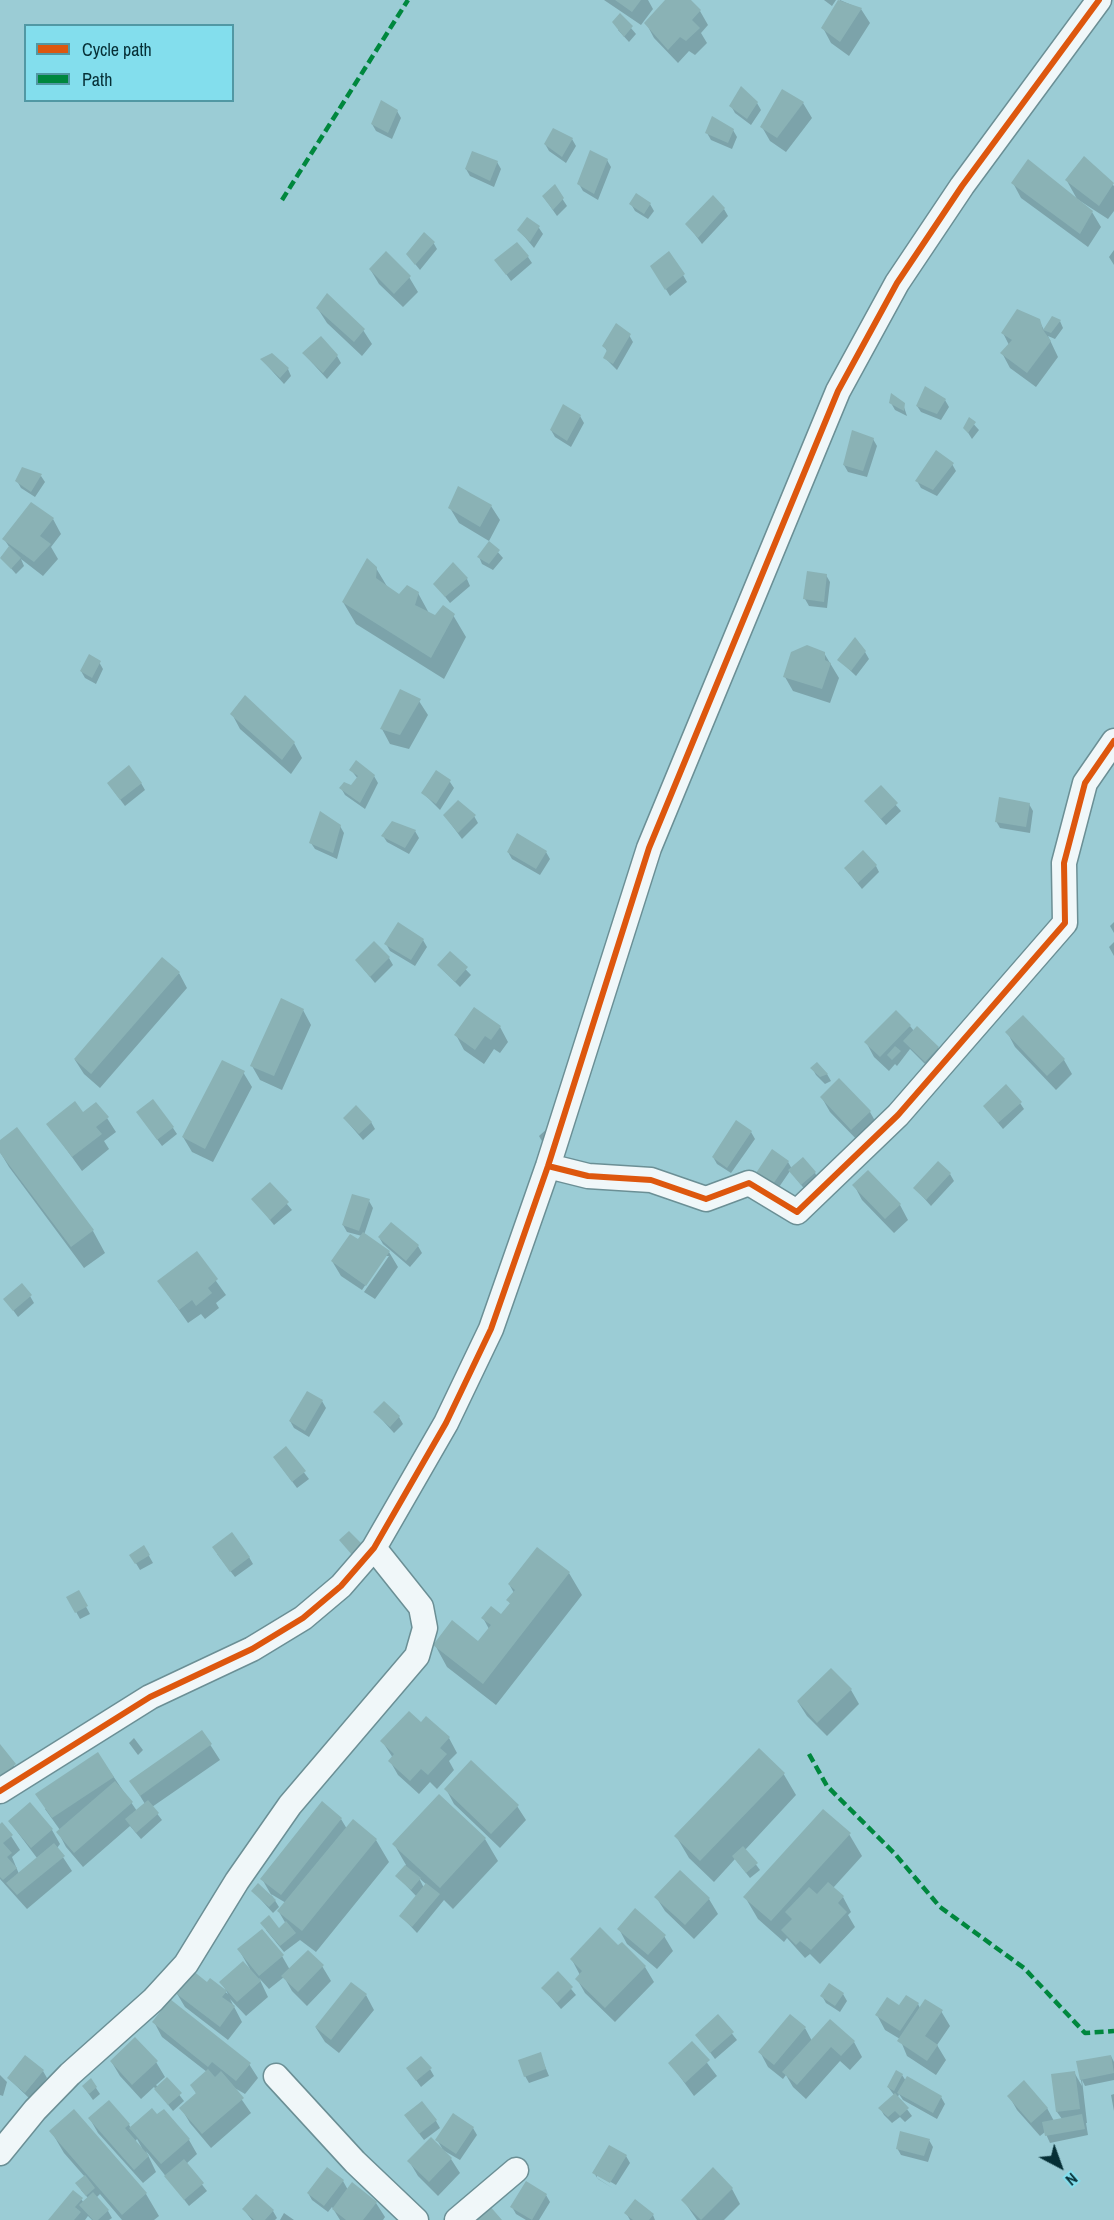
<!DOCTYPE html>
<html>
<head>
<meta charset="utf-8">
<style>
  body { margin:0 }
  #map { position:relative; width:1114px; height:2220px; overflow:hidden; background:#9bccd5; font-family:"Archivo Narrow",sans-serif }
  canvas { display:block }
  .legend { position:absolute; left:24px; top:24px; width:210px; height:78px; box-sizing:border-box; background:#83deed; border:2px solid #5198a4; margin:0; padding:8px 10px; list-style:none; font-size:18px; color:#062f36 }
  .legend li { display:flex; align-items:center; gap:12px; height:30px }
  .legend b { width:30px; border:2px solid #5198a4 }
  .north { position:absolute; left:1030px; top:2136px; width:60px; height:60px; -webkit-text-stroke:4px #83deed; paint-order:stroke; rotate:139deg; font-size:16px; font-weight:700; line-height:24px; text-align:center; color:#062f36 }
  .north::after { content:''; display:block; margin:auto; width:21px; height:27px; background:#062f36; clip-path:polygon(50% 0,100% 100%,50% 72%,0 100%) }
</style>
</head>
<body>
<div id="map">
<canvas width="1114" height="2220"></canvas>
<ul class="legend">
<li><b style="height:8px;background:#dd570e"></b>Cycle path</li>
<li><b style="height:8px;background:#00873e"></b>Path</li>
</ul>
<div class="north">N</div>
</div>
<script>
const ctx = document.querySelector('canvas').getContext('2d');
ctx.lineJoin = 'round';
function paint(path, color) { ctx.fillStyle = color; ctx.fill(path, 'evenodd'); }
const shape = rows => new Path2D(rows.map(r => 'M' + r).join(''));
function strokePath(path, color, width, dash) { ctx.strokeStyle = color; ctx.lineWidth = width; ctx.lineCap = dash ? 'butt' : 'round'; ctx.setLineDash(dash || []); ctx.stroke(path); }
paint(shape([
  [604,0,648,0,653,9,641,25],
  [667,0,689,0,700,11,708,25,701,33,707,43,695,55,689,51,678,63,654,38,646,23],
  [824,0,836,0,832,6],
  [840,0,861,9,870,23,849,56,831,43,823,28],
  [620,15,636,34,629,42,618,30],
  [782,91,803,103,812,118,786,152,770,141,762,127],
  [757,103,761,110,751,125,735,113,731,106],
  [397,111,401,118,392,139,376,131,372,124],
  [733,130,737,137,732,149,711,140,707,133],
  [572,139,576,146,566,163,549,151,545,144],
  [1085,158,1114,186,1114,211,1108,219,1077,199,1067,181],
  [607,160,611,167,598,200,583,191,579,184],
  [497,162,501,169,494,187,470,176,466,169],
  [1013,183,1092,212,1101,227,1088,247,1021,198],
  [554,186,567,206,557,216,543,196],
  [637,195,650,204,654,211,648,219,635,211,631,204],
  [724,209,728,216,702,244,687,224],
  [527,219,539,228,543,234,534,248,519,230],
  [433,242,437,249,420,270,407,254],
  [1114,250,1114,265,1109,257],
  [528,257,532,263,511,281,496,260],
  [652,266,683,275,687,282,670,296],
  [370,269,409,277,418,292,403,307,379,284],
  [318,309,363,330,372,344,362,356,327,323],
  [1039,320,1044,330,1060,321,1063,328,1055,339,1048,336,1058,357,1036,387,1010,368,1002,353,1009,345,1003,333],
  [629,335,633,342,617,370,605,358,608,353,604,346],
  [304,354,337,356,341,363,327,379],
  [262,360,288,369,291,376,284,384],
  [945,400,949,407,941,420,921,412,917,406],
  [891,403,903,404,907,416,895,410],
  [580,416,584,423,571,447,555,437,551,430],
  [969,419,979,430,972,439,965,428],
  [873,439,877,446,867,477,848,472,844,465],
  [952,464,956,471,937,496,921,488,917,481],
  [41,476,45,482,35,497,21,488,17,481],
  [491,506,500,520,489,541,459,523,450,508],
  [53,519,61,534,51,547,58,559,43,576,21,559,24,566,16,574,1,557,10,548,4,539],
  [490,543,503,558,493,570,482,564,479,557],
  [376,568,388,588,399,596,418,593,430,615,435,617,453,615,466,637,444,679,356,624,343,602],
  [826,575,830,582,827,608,809,606,805,599],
  [467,579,470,586,450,603,435,584],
  [865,652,869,659,856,676,839,660],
  [824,653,839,678,830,703,793,691,785,677],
  [99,662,103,669,96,684,85,678,81,671],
  [419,701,428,715,409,749,390,744,382,729],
  [232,714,294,743,302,758,291,774,240,729],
  [351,770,374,776,378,783,365,809,345,795,341,788,351,787,358,779],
  [436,772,450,782,454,788,440,810,423,793],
  [141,783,145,790,125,806,113,790],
  [881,788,901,811,886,825,866,802],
  [1029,804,1033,811,1030,833,1000,828,996,821],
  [445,816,474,816,478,823,462,839],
  [340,826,344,833,337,859,315,849,311,843],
  [415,831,419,838,409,854,387,842,383,836],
  [508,852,546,852,550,859,540,875,512,859],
  [876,866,879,872,862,889,845,868],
  [1114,922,1114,933,1110,926],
  [398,924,423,940,427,947,415,966,390,951,386,944],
  [1114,942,1114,956,1109,947],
  [450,953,471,975,460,987,439,966],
  [389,958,393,965,375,983,357,961],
  [179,973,187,988,100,1088,84,1074,75,1060],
  [303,1010,311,1025,282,1090,260,1080,252,1066],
  [910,1026,914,1031,938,1048,942,1055,929,1068,910,1049,897,1066,895,1064,889,1071,874,1057,866,1042],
  [500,1027,508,1042,500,1053,494,1049,484,1064,464,1050,456,1035],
  [1007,1032,1064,1060,1072,1074,1056,1090,1015,1047],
  [817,1064,827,1074,831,1081,825,1084,816,1075,812,1068],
  [243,1072,252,1087,213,1162,192,1152,183,1137],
  [822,1098,870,1112,878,1126,860,1143,830,1112],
  [1020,1103,1024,1109,1003,1129,984,1106],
  [83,1114,107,1118,116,1132,104,1141,109,1149,82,1171,48,1124],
  [344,1118,371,1122,375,1129,363,1140],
  [142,1119,173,1128,177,1134,162,1146],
  [548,1128,543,1143,539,1136],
  [751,1132,755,1139,731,1173,717,1164,713,1157],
  [0,1142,93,1231,105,1253,84,1268,9,1167,0,1152],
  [788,1162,792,1169,815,1173,819,1180,806,1191,790,1171,777,1190,762,1180,758,1173],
  [867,1172,900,1205,908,1220,894,1233,862,1200,854,1185],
  [950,1174,954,1181,931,1206,915,1188],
  [270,1184,292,1210,274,1225,253,1199],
  [369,1201,373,1208,364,1235,389,1252,398,1267,375,1299,364,1292,389,1256,385,1256,362,1290,341,1276,332,1261,362,1236,347,1232,343,1225],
  [379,1237,418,1246,422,1253,410,1267,383,1244],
  [196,1253,226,1295,216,1303,219,1308,205,1319,201,1314,188,1323,159,1282],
  [30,1296,34,1303,18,1317,5,1299],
  [322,1401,326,1408,309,1437,294,1428,290,1421],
  [375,1412,399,1417,403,1424,394,1433],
  [286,1449,309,1479,297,1488,279,1464],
  [144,1547,153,1563,140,1570,131,1555],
  [217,1554,249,1557,253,1564,235,1577],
  [569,1573,582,1595,496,1705,447,1667,435,1645,478,1643,489,1629,483,1618,502,1616,511,1605,508,1600,514,1593,509,1584],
  [78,1592,90,1614,80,1619,68,1597],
  [851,1690,859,1704,827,1736,807,1716,798,1702],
  [426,1718,449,1738,457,1753,449,1761,454,1770,437,1789,430,1782,419,1794,398,1775,390,1761,393,1758,382,1741,421,1724],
  [202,1732,220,1760,152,1807,162,1820,141,1839,130,1826,83,1867,66,1847,58,1832,60,1830,45,1809,98,1754,137,1811,145,1804,131,1781],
  [134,1738,143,1750,138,1755,129,1743],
  [0,1747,23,1779,0,1787],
  [783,1773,796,1795,745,1850,760,1870,750,1878,735,1859,714,1882,689,1858,676,1836],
  [446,1789,517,1806,526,1820,500,1848,454,1804],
  [30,1804,52,1830,60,1844,57,1848,72,1871,27,1909,0,1879,0,1826,11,1836,20,1850,12,1857,19,1874,37,1858,9,1821],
  [341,1819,347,1829,376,1840,389,1862,316,1952,300,1940,284,1952,266,1930,279,1930,286,1924,279,1912,286,1903,271,1894,279,1907,273,1913,253,1891,273,1898,262,1879],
  [849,1834,862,1856,833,1888,843,1897,851,1912,848,1915,855,1927,820,1964,810,1954,805,1958,787,1938,784,1942,758,1919,745,1897],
  [485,1839,498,1861,453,1909,444,1900,417,1933,401,1916,417,1897,397,1876,406,1865,394,1844],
  [419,1878,427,1885,424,1888],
  [680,1872,709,1899,718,1914,694,1939,665,1911,656,1897],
  [619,1929,664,1936,673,1951,657,1969,627,1944],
  [622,1944,645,1967,654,1982,615,2022,585,1993,577,1979,580,1975,572,1960,618,1947],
  [239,1950,282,1956,290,1970,322,1966,331,1981,307,2006,292,1991,284,1977,269,1989,259,1978,268,1997,246,2016,230,1999,242,2022,228,2040,185,2007,176,1992,207,1984,210,1980,228,1994,221,1982,250,1969],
  [558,1973,576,1995,561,2009,543,1988],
  [843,1994,847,2001,840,2012,826,2003,822,1996],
  [366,1995,374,2010,339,2053,325,2042,316,2028],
  [918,2004,920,2008,941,2011,950,2026,937,2045,946,2060,936,2075,907,2056,900,2039,885,2030,877,2015],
  [718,2016,737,2040,715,2059,697,2035],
  [154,2022,249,2064,258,2078,245,2094,233,2087,251,2113,211,2148,190,2123,181,2108,197,2095,192,2086,207,2072,162,2037],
  [805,2028,812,2041,854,2042,862,2057,850,2070,840,2061,806,2099,793,2087,786,2075,783,2079,768,2067,760,2052],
  [692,2043,717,2076,694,2096,670,2063],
  [540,2054,549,2076,529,2083,525,2076],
  [1111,2056,1114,2062,1114,2080,1085,2086,1082,2080,1087,2123,1086,2123,1088,2135,1050,2143,1045,2132,1040,2136,1017,2110,1009,2096,1047,2108,1054,2121,1062,2119,1057,2112,1074,2072,1082,2086,1078,2062],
  [111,2061,156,2062,165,2077,156,2085,158,2087,167,2079,184,2101,173,2111,154,2087,141,2099,120,2076],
  [408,2069,430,2069,434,2076,421,2087],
  [43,2071,47,2078,30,2099,8,2078],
  [0,2075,7,2082,3,2096,0,2095],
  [902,2075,906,2081,941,2097,945,2104,937,2119,903,2100,899,2094,898,2097,912,2116,905,2122,900,2117,892,2123,884,2115,880,2108,894,2095,888,2087],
  [83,2086,96,2088,100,2094,93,2100],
  [1114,2094,1114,2111,1111,2095],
  [74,2111,146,2194,159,2216,154,2220,122,2220,100,2194,96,2198,108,2211,112,2218,109,2220,92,2220,88,2216,85,2220,50,2220,81,2199,84,2203,88,2198,81,2190,85,2177,64,2153,51,2131],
  [157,2117,189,2140,197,2154,186,2164,207,2191,189,2206,146,2151,156,2172,143,2183,98,2133,90,2119,129,2125,131,2128],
  [137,2139,142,2148,141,2149,135,2142],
  [436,2121,440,2128,424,2140,410,2122],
  [473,2128,477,2135,460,2160,441,2149,451,2159,460,2173,438,2196,418,2176,409,2161,442,2148,437,2140],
  [929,2140,933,2147,928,2162,901,2155,897,2148],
  [626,2156,630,2163,616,2185,597,2174,597,2178,614,2189,598,2179,594,2173],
  [327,2169,343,2181,348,2190,376,2203,385,2217,383,2220,340,2220,332,2207,328,2212,312,2200,308,2193],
  [732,2189,740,2204,724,2220,697,2220,683,2200],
  [546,2195,550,2202,539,2220,526,2220,516,2214,512,2207],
  [244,2210,273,2211,277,2218,275,2220,252,2220],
  [284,2213,294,2220,280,2220],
  [626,2213,653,2215,655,2220,630,2220]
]), '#0003');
paint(shape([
  [615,0,641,0,632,12],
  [665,0,691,0,701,10,692,20,700,28,686,41,680,37,668,50,644,23],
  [838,0,862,8,840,42,821,28],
  [620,13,633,26,624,37,612,22],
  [741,86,758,102,747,119,729,106],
  [782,89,804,102,777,138,760,127],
  [381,100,398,110,388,133,371,124],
  [712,116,734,129,728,143,705,133],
  [553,128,573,138,562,157,544,144],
  [590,150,608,159,594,194,577,184],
  [472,151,498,161,490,181,465,169],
  [1084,156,1114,183,1099,206,1065,180],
  [1028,159,1093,211,1080,234,1011,183],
  [555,184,564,198,553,210,542,196],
  [636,193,651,203,644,214,629,204],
  [713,195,725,208,698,238,685,224],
  [527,217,540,226,530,242,517,230],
  [424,232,435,242,415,265,406,254],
  [517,242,529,256,506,275,494,260],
  [386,251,411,276,394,294,369,269],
  [669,251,685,274,665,290,650,266],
  [327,293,365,329,354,342,316,308],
  [1017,309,1040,319,1043,330,1052,316,1061,320,1051,333,1043,330,1051,341,1027,373,1000,353,1012,340,1001,333],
  [616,323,631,334,613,364,603,358,607,350,602,346],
  [321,336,338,355,323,373,302,353],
  [272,353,289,368,280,378,260,359],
  [925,386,946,399,937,414,916,406],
  [891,393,905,403,904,411,889,403],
  [563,404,581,415,567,441,550,430],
  [969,417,976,422,968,433,963,428],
  [852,430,874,438,863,471,843,465],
  [936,450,954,463,933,490,915,481],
  [22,467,42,474,31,492,15,481],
  [458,486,492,505,480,527,448,508],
  [31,502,54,518,40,536,51,544,34,562,2,539],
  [489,541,500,550,489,564,477,557],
  [9,546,21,558,11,569,0,558],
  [367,558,377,567,376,578,399,594,407,585,419,592,415,605,435,615,443,605,455,614,431,658,342,602],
  [453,562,468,578,445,597,433,584],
  [807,571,827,574,824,602,803,599],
  [855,637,866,651,851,671,837,660],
  [807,645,825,652,825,660,831,663,822,689,783,677,791,652],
  [89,654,101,661,92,678,80,671],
  [400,689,421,699,400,735,380,729],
  [245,695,295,742,282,760,230,714],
  [356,760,375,775,360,803,339,788,344,782,351,785,358,776,349,770],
  [129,765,142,783,120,800,107,783],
  [436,770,451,780,436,804,421,793],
  [881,785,898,803,881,819,864,801],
  [999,797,1030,803,1026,827,995,822],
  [458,800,476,815,458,833,443,815],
  [320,811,341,825,333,853,309,843],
  [392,821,416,830,405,848,381,836],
  [517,833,547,851,536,869,507,852],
  [863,850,877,865,858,883,844,868],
  [398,922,424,939,411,960,384,944],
  [374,941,390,957,370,977,355,960],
  [450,951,468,967,455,982,437,965],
  [162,957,180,972,91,1074,74,1059],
  [281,998,304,1009,274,1076,250,1066],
  [474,1007,501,1026,491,1040,485,1036,475,1050,454,1035],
  [896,1010,911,1025,880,1057,864,1042],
  [1023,1015,1065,1059,1047,1076,1005,1032],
  [917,1026,939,1047,925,1062,903,1041],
  [895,1046,901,1051,892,1060,887,1055],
  [222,1060,245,1071,205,1149,182,1137],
  [817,1062,828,1074,820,1077,810,1068],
  [839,1078,871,1111,851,1130,820,1097],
  [1006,1084,1022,1102,998,1123,983,1106],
  [153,1099,174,1127,157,1140,136,1112],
  [75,1101,83,1112,96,1102,109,1117,96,1127,102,1134,72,1157,46,1124],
  [356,1105,372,1122,359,1134,343,1118],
  [736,1120,752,1131,727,1168,712,1157],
  [17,1127,94,1230,71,1247,0,1153,0,1140],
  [772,1149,789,1161,773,1184,756,1173],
  [803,1157,816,1172,801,1185,788,1170],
  [938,1161,951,1173,926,1200,913,1188],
  [868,1170,901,1204,885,1219,852,1185],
  [270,1182,289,1202,270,1220,251,1199],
  [352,1194,370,1199,359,1231,342,1225],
  [391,1222,419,1245,406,1261,378,1237],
  [363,1232,390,1251,366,1286,331,1261,350,1234,358,1239],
  [197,1251,218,1279,208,1288,212,1293,196,1306,192,1300,179,1310,157,1281],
  [22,1283,32,1295,13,1311,3,1299],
  [307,1391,323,1400,305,1431,289,1421],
  [384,1401,400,1416,390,1427,373,1412],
  [286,1446,306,1471,292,1482,273,1457],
  [349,1531,364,1546,353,1556,339,1540],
  [232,1532,250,1557,230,1572,212,1547],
  [144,1545,150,1555,135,1564,129,1555],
  [537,1547,570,1572,483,1684,433,1645,452,1620,478,1641,491,1625,481,1618,491,1606,501,1614,510,1603,506,1600,515,1590,508,1584],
  [79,1590,88,1606,75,1613,66,1597],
  [831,1668,852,1689,817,1723,797,1701],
  [409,1711,421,1722,426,1716,450,1737,440,1748,447,1754,428,1775,421,1769,410,1781,388,1761,394,1754,380,1741],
  [202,1730,212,1744,140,1796,129,1781],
  [0,1744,16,1764,0,1777],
  [759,1748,785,1773,700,1861,674,1836],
  [98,1752,114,1777,52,1818,35,1794],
  [471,1760,519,1805,491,1834,444,1789],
  [115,1781,133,1802,74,1853,56,1832],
  [439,1794,486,1838,440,1888,392,1844],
  [148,1800,159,1813,136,1833,125,1819],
  [322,1801,342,1818,281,1895,260,1879],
  [30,1802,53,1829,31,1848,8,1821],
  [823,1809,851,1833,771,1921,743,1897],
  [353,1819,377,1839,302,1931,277,1911],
  [2,1822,13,1835,3,1843,12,1853,7,1857,17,1868,3,1880,0,1877,0,1824],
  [54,1843,65,1856,17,1895,6,1883],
  [743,1846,758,1863,746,1873,732,1856],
  [405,1865,421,1878,411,1890,395,1876],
  [680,1870,710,1898,685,1925,654,1897],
  [828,1882,844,1896,838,1903,847,1912,811,1950,800,1941,796,1945,781,1930,792,1919,785,1912,809,1887,817,1894],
  [258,1883,276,1900,269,1907,251,1891],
  [426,1883,440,1894,412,1927,399,1916],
  [635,1908,666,1935,648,1955,617,1929],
  [269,1915,279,1928,286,1921,296,1933,280,1946,260,1923],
  [600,1927,618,1945,622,1942,646,1966,605,2008,575,1979,582,1971,570,1959],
  [262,1929,284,1955,259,1976,237,1949],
  [308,1950,324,1965,298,1992,281,1976],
  [243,1961,261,1981,237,2002,219,1982],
  [192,1970,207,1982,210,1978,227,1991,222,1997,235,2006,220,2027,174,1992],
  [558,1971,573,1987,557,2003,541,1988],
  [351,1982,367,1994,331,2040,315,2027],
  [829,1983,844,1993,835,2006,820,1996],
  [906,1995,919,2003,900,2031,875,2015,887,1997,899,2005],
  [170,1999,251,2063,236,2081,212,2062,208,2067,152,2022],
  [925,1999,943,2010,925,2036,938,2045,927,2061,897,2041],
  [718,2014,734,2032,710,2053,695,2035],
  [790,2014,806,2027,774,2065,758,2052],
  [830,2019,855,2041,841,2056,831,2047,797,2085,782,2072],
  [135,2037,158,2061,132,2085,110,2061],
  [692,2041,710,2060,685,2083,668,2063],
  [541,2052,546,2069,524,2077,518,2060],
  [25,2055,44,2070,25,2093,7,2078],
  [1111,2055,1114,2073,1080,2080,1076,2061],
  [421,2056,432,2068,416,2081,406,2068],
  [208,2069,215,2077,221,2071,244,2098,202,2134,179,2108,196,2093,190,2085],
  [896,2070,903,2074,894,2091,887,2087],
  [1075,2071,1080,2109,1056,2112,1051,2074],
  [907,2076,942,2096,933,2113,897,2093],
  [167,2077,182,2093,168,2105,154,2089],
  [91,2078,97,2087,89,2094,82,2086],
  [1024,2080,1048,2108,1031,2123,1007,2096],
  [895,2093,909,2108,900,2116,895,2111,888,2117,878,2108],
  [109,2100,130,2124,125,2128,149,2156,134,2170,88,2118],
  [422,2101,437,2120,419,2134,404,2115],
  [152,2108,157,2114,164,2109,190,2139,161,2164,129,2128],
  [74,2109,147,2193,122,2215,49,2131],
  [453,2113,474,2127,456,2154,435,2140],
  [1082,2114,1085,2129,1045,2136,1042,2122],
  [900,2131,930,2139,924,2156,896,2149],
  [431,2137,452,2158,429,2182,407,2161],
  [609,2145,627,2155,610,2183,592,2173],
  [184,2159,204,2183,184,2200,164,2176],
  [327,2167,344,2180,324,2206,307,2193],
  [713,2167,733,2188,701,2220,681,2200],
  [85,2175,95,2188,86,2196,75,2183],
  [526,2181,547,2194,532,2220,510,2207],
  [352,2182,377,2202,363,2220,346,2220,332,2209],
  [73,2190,83,2198,75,2207,81,2212,74,2220,48,2220],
  [93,2192,109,2210,98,2220,93,2220,79,2205],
  [256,2194,274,2210,265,2220,254,2220,242,2209],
  [635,2199,654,2214,649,2220,633,2220,624,2213],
  [489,2205,502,2220,472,2220]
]), '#8ab2b5');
const minor = shape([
  [548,1166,588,1176,651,1180,706,1199,749,1183,797,1212,898,1115,1065,923,1064,863,1085,783,1114,741],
  [0,1791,150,1697,252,1649,303,1618,341,1586,374,1548,446,1423,491,1329,548,1166,649,848,838,391,897,283,962,186,1099,0],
  [276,2076,355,2162,416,2220],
  [0,2153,35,2110,70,2074,153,2000,186,1964,237,1881,290,1805,417,1656,425,1628,421,1607,374,1548],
  [457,2220,516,2170]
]);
strokePath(minor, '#6b8f95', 27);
strokePath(minor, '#f0f7f9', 24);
strokePath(shape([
  [282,200,408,0],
  [809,1754,827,1786,895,1854,940,1907,1024,1968,1085,2033,1114,2031]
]), '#00873e', 4.5, [9, 4.5]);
strokePath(shape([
  [548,1166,588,1176,651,1180,706,1199,749,1183,797,1212,898,1115,1065,923,1064,863,1085,783,1114,741],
  [0,1791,150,1697,252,1649,303,1618,341,1586,374,1548,446,1423,491,1329,548,1166,649,848,838,391,897,283,962,186,1099,0]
]), '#dd570e', 6);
</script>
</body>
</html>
